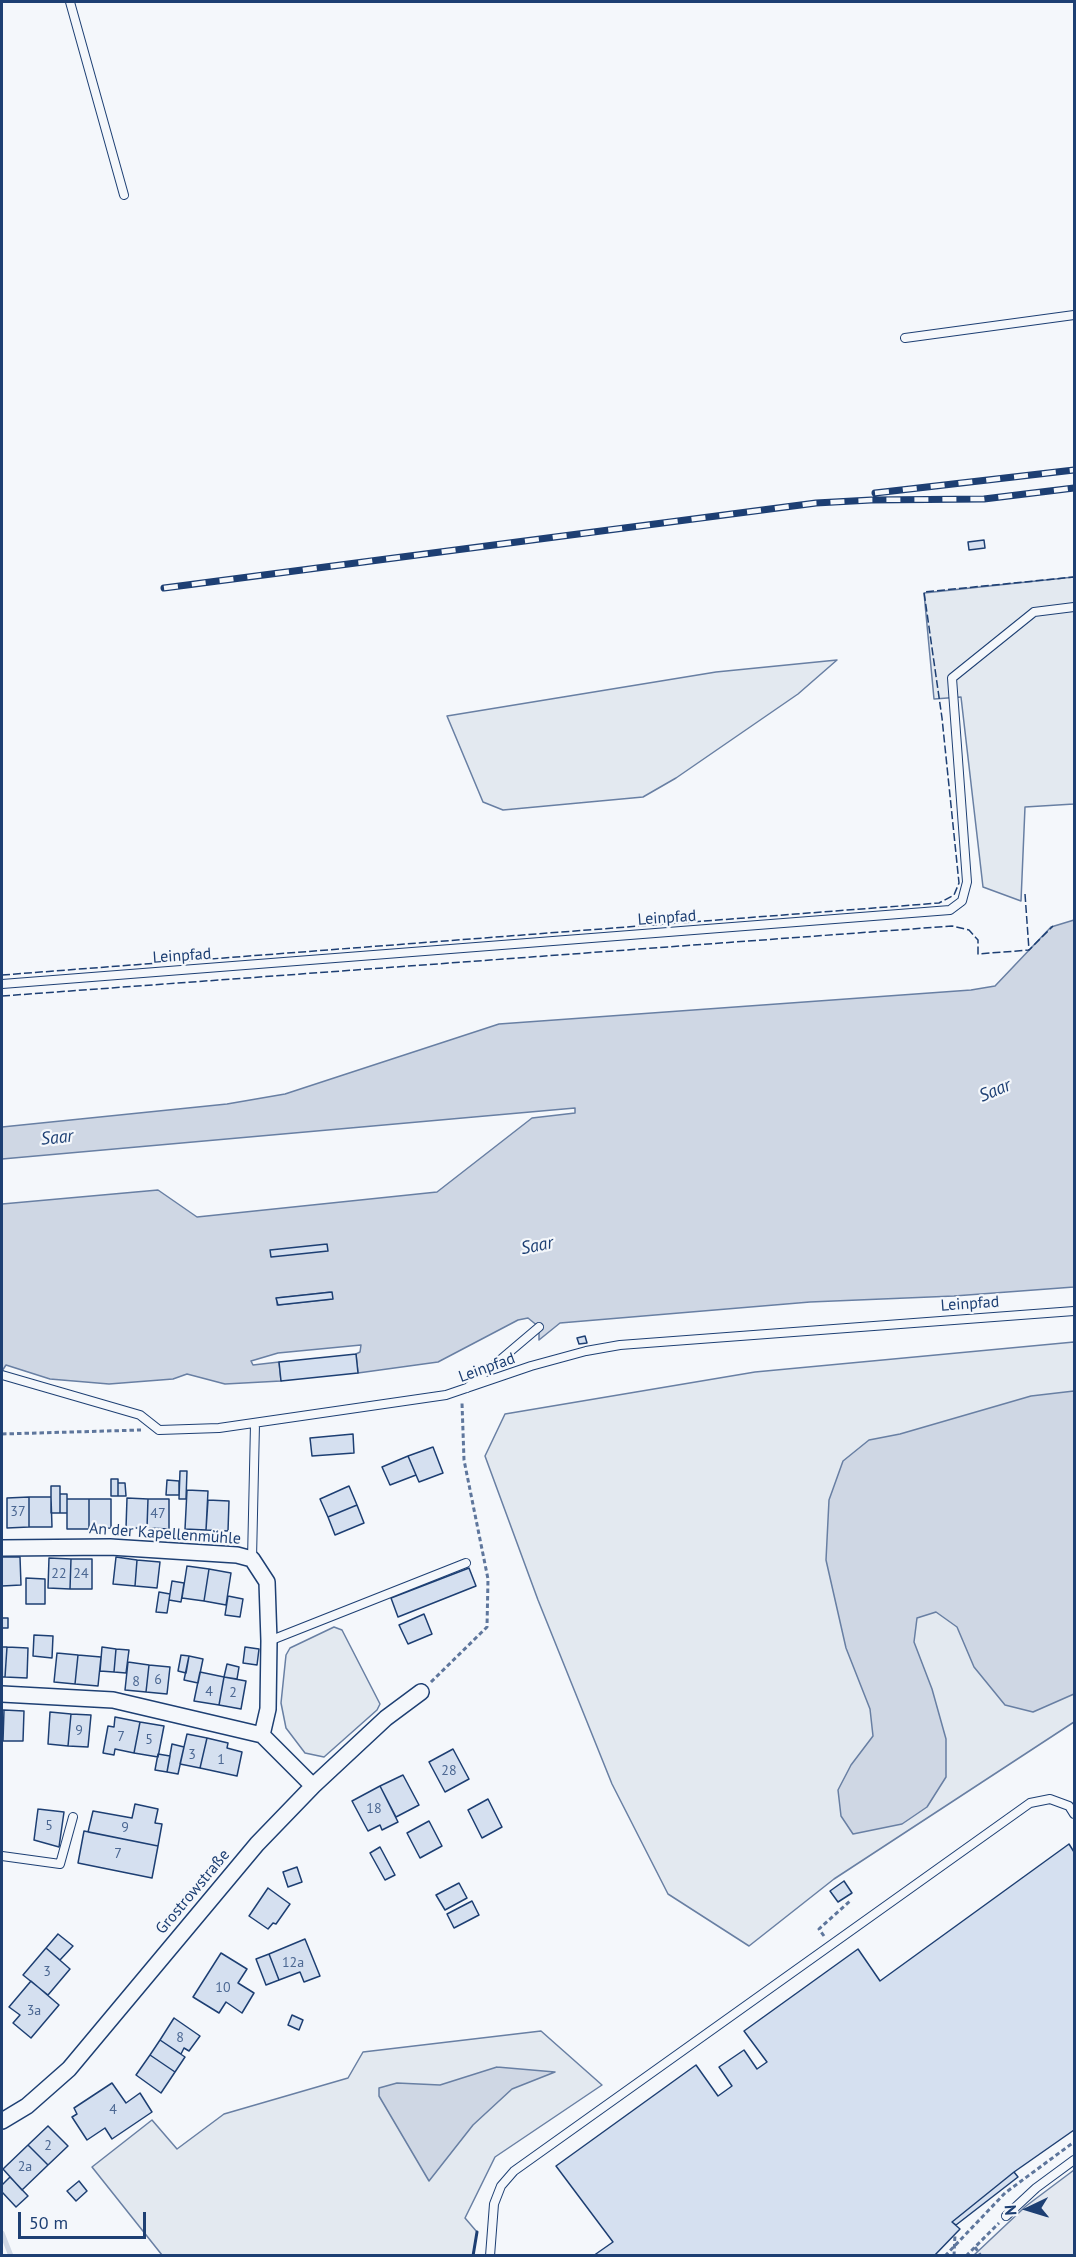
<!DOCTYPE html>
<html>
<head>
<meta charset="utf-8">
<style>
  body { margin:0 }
  #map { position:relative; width:1076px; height:2257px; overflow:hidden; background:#f4f7fb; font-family:"PT Sans",sans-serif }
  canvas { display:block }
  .frame { position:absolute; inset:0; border:3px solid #1d3f73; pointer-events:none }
  .north { position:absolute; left:998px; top:2179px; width:60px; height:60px; -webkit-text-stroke:4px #f4f7fb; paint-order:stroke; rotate:266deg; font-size:16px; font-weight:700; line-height:24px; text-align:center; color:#1d3f73 }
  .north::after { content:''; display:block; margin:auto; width:21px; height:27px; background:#1d3f73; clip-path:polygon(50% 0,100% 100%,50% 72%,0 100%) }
  .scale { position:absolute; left:18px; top:2212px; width:128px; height:27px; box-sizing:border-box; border:3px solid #1d3f73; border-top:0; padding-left:8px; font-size:18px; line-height:21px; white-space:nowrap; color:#1d3f73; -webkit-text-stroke:4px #f4f7fb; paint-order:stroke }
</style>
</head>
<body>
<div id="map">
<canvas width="1076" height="2257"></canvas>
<div class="frame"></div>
<div class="north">N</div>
<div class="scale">50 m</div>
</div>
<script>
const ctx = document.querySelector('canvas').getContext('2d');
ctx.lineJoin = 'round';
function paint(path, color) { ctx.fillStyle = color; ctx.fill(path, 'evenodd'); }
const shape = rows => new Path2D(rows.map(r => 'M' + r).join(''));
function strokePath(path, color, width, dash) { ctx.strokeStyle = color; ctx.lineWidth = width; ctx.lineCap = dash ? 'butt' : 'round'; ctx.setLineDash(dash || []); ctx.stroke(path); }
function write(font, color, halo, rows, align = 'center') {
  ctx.font = font + ' "PT Sans",sans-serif'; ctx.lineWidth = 4.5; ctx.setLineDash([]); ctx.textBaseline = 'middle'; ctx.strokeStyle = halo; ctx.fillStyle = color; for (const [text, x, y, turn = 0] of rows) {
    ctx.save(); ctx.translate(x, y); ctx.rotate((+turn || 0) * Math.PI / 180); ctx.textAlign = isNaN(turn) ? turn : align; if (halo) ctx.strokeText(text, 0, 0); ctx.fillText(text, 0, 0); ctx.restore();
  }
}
const green = shape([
  [1074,577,1074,804,1025,807,1021,901,983,887,961,697,934,699,924,593,1074,577],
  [837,660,798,694,676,778,643,797,503,810,483,802,447,716,716,672,837,660],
  [1074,1342,1074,1722,834,1879,749,1946,668,1894,612,1784,538,1600,485,1456,505,1414,755,1372,1074,1342],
  [334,1627,342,1630,380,1704,377,1710,324,1757,305,1753,286,1728,281,1703,286,1655,290,1648,334,1627],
  [541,2031,602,2085,495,2157,465,2218,477,2232,473,2255,162,2255,92,2167,152,2120,177,2149,224,2114,348,2078,363,2052,541,2031]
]);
paint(green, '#e3e9f0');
strokePath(green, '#687fa3', 1.5);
const parking = shape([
  [1074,2170,1074,2255,974,2255,1026,2206,1074,2170]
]);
paint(parking, '#e3e8f0');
strokePath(parking, '#687fa3', 1.5);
const water = shape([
  [1074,920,1074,1287,954,1296,810,1302,560,1323,539,1340,539,1327,528,1318,518,1320,438,1362,358,1373,356,1354,360,1352,361,1345,278,1353,251,1361,253,1365,279,1362,281,1381,225,1384,187,1374,173,1379,109,1384,50,1379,6,1365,2,1371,2,1204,158,1190,197,1217,437,1192,532,1118,575,1113,575,1108,2,1159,2,1127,227,1104,285,1094,499,1024,971,990,995,986,1051,927,1074,920],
  [331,1292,332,1299,277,1305,277,1298,331,1292],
  [1074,1391,1074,1694,1033,1712,1005,1705,974,1667,957,1627,936,1612,917,1618,914,1642,932,1689,946,1739,946,1777,927,1807,902,1824,853,1834,841,1816,838,1790,851,1765,873,1736,870,1709,846,1648,826,1560,829,1500,843,1461,869,1440,900,1434,1031,1396,1074,1391],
  [497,2067,555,2072,512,2089,473,2125,429,2181,379,2096,379,2088,397,2083,440,2085,497,2067]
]);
paint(water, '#cfd7e4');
strokePath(water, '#687fa3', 1.5);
strokePath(shape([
  [2,2233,11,2256]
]), '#cfd7e4', 5);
const building = shape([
  [984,540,985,548,969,550,968,542,984,540],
  [327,1244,328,1251,271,1257,270,1250,327,1244],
  [332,1292,333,1299,278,1305,276,1298,332,1292],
  [585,1336,587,1343,579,1344,577,1338,585,1336],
  [356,1354,358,1373,281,1381,279,1362,356,1354],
  [353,1434,354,1453,312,1456,310,1438,353,1434],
  [433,1447,443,1473,419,1482,408,1456,433,1447],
  [408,1456,416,1475,390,1485,382,1467,408,1456],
  [180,1471,187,1471,186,1499,179,1499,180,1471],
  [111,1479,118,1479,118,1496,111,1496,111,1479],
  [167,1480,179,1481,179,1495,166,1495,167,1480],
  [118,1483,125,1483,126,1496,118,1496,118,1483],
  [51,1486,60,1486,60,1513,51,1513,51,1486],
  [349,1486,357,1505,328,1517,320,1499,349,1486],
  [187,1490,208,1491,206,1530,185,1529,187,1490],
  [60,1494,67,1494,67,1513,60,1513,60,1494],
  [29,1497,29,1527,7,1528,7,1498,29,1497],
  [29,1497,51,1497,52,1527,29,1527,29,1497],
  [127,1498,148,1499,147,1528,126,1528,127,1498],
  [67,1499,89,1499,89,1529,67,1529,67,1499],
  [89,1499,111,1499,111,1528,89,1529,89,1499],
  [148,1499,169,1499,169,1529,147,1528,148,1499],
  [208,1500,229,1501,228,1531,206,1530,208,1500],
  [357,1505,364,1523,335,1535,328,1517,357,1505],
  [2,1557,20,1557,21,1585,2,1586,2,1557],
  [116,1557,137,1560,135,1586,113,1584,116,1557],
  [49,1558,71,1559,70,1589,48,1588,49,1558],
  [71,1559,92,1559,92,1589,70,1589,71,1559],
  [137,1560,160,1562,157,1588,135,1586,137,1560],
  [187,1566,209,1569,204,1601,182,1598,187,1566],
  [469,1568,476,1586,398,1617,391,1598,469,1568],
  [209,1569,231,1573,226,1605,204,1601,209,1569],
  [26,1578,45,1579,45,1604,26,1604,26,1578],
  [172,1581,184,1583,181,1602,169,1600,172,1581],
  [159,1592,170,1594,167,1613,156,1612,159,1592],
  [228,1596,243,1599,240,1617,225,1615,228,1596],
  [424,1614,432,1634,408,1644,399,1625,424,1614],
  [2,1618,8,1618,8,1628,2,1628,2,1618],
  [34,1635,53,1636,52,1658,33,1656,34,1635],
  [2,1647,7,1647,5,1677,2,1677,2,1647],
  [7,1647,28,1648,27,1678,5,1677,7,1647],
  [102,1647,116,1649,114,1672,100,1671,102,1647],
  [245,1647,259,1649,257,1665,243,1663,245,1647],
  [116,1649,129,1650,126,1673,114,1672,116,1649],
  [57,1653,78,1655,75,1684,54,1682,57,1653],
  [78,1655,101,1657,98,1686,75,1684,78,1655],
  [181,1655,189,1656,186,1673,178,1671,181,1655],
  [189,1656,203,1659,198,1683,184,1680,189,1656],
  [128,1662,149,1665,146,1692,125,1690,128,1662],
  [227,1664,239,1667,237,1679,224,1677,227,1664],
  [149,1665,170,1667,167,1694,146,1692,149,1665],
  [200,1672,224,1677,219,1705,194,1701,200,1672],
  [224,1677,246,1681,241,1709,219,1705,224,1677],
  [2,1710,4,1710,3,1741,2,1741,2,1710],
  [4,1710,24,1711,23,1741,3,1741,4,1710],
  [50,1712,71,1714,68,1746,48,1744,50,1712],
  [71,1714,91,1715,88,1747,68,1746,71,1714],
  [115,1717,140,1722,134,1753,115,1749,114,1755,103,1753,108,1726,114,1727,115,1717],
  [140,1722,164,1726,158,1757,134,1753,140,1722],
  [187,1734,207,1738,200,1768,180,1764,187,1734],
  [207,1738,228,1743,227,1748,242,1752,237,1776,200,1768,207,1738],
  [172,1744,184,1747,178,1774,167,1772,172,1744],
  [453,1749,469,1779,445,1792,429,1762,453,1749],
  [158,1754,170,1756,167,1772,155,1770,158,1754],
  [403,1775,419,1805,396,1817,380,1786,403,1775],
  [380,1786,398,1822,382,1830,380,1825,368,1831,352,1801,380,1786],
  [488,1799,502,1827,482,1838,468,1810,488,1799],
  [135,1804,158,1809,155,1823,162,1824,158,1846,88,1832,93,1811,132,1818,135,1804],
  [38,1809,64,1812,59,1847,34,1840,38,1809],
  [429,1821,442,1846,420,1858,407,1833,429,1821],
  [84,1831,158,1846,152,1878,78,1863,84,1831],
  [1069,1844,1074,1852,1074,2130,1014,2172,952,2222,960,2229,934,2256,593,2256,613,2242,556,2166,696,2065,718,2096,732,2086,719,2067,744,2050,757,2069,767,2062,744,2031,858,1949,880,1981,1069,1844],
  [380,1847,395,1875,385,1880,370,1853,380,1847],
  [297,1867,302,1882,288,1887,283,1872,297,1867],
  [844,1881,852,1893,838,1902,830,1891,844,1881],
  [459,1883,467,1898,445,1910,436,1895,459,1883],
  [268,1888,290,1904,276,1924,273,1923,268,1929,249,1916,268,1888],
  [472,1901,479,1915,454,1928,447,1914,472,1901],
  [58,1934,73,1946,60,1960,46,1948,58,1934],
  [305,1939,320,1976,304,1982,300,1972,279,1980,269,1954,305,1939],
  [46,1948,70,1969,48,1995,23,1975,46,1948],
  [221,1953,247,1969,238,1983,254,1993,242,2013,226,2002,219,2013,193,1997,221,1953],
  [269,1954,279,1980,266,1985,256,1959,269,1954],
  [31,1981,59,2005,31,2038,13,2023,20,2015,9,2007,31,1981],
  [292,2015,303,2020,299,2030,288,2025,292,2015],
  [174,2018,200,2036,189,2051,184,2048,181,2054,160,2040,174,2018],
  [160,2040,185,2057,175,2072,150,2055,160,2040],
  [150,2055,175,2072,161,2093,136,2075,150,2055],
  [112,2083,126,2103,140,2093,152,2112,112,2139,105,2128,87,2140,72,2117,77,2114,74,2108,112,2083],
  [48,2126,68,2146,48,2165,28,2145,48,2126],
  [28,2145,48,2165,22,2190,3,2169,28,2145],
  [1014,2172,1018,2177,956,2225,952,2222,1014,2172],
  [10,2177,28,2196,16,2207,2,2192,2,2185,10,2177],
  [79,2181,87,2191,76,2201,67,2191,79,2181]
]);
paint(building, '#d5e0f0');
strokePath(building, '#1d3f73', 1.5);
const lane = shape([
  [70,2,124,195],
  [905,338,1074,315],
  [2,984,950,910,962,901,967,882,952,678,1034,612,1074,607],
  [2,1375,140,1415,159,1430,219,1428,446,1395,531,1366,586,1351,620,1345,1074,1311],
  [467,1388,539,1327],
  [252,1559,255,1424],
  [269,1641,466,1563],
  [2,1856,60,1864,73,1817],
  [1006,2216,1036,2188,1074,2160],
  [490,2256,494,2204,501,2186,514,2171,1030,1803,1050,1799,1069,1806,1074,1814]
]);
const street = shape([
  [2,1548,110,1547,237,1555,252,1559,267,1582,269,1641,268,1709,262,1735],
  [2,1694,113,1700,262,1735,313,1786],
  [2,2121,27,2106,69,2069,257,1844,313,1786,386,1718,421,1692]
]);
strokePath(lane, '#1d3f73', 10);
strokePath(street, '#1d3f73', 18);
strokePath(shape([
  [2,1434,141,1430],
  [431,1682,487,1627,488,1579,464,1460,462,1403],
  [824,1936,819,1929,850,1901],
  [975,2247,981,2256],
  [945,2256,1005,2193,1074,2142],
  [954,2256,955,2234],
  [966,2256,999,2223]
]), '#5e769c', 3, [4.5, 3]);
strokePath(lane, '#f4f7fb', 8);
strokePath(street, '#f4f7fb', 15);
const rail = shape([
  [875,493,1074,470],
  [164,588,816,503,871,500,984,499,1074,488]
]);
strokePath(rail, '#1d3f73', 7);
strokePath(rail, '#f4f7fb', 4.5, [14]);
strokePath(shape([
  [1025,894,1029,950],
  [2,975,939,903,954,895,959,883,942,718,924,592,1074,577],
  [2,996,952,926,969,930,978,940,978,954,1029,950,1053,926]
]), '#1d3f73', 1.5, [8, 3]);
strokePath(shape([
  [473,2256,477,2232]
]), '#1d3f73', 3);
write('14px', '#4b6792', null, [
  ["37",18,1512],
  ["47",158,1514],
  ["22",59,1574],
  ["24",81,1574],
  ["6",158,1680],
  ["8",136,1682],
  ["4",209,1692],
  ["2",233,1693],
  ["9",79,1731],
  ["7",121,1737],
  ["5",149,1740],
  ["3",192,1755],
  ["1",221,1760],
  ["28",449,1771],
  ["18",374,1809],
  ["5",49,1826],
  ["9",125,1828],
  ["7",118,1854],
  ["12a",293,1963],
  ["3",47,1972],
  ["10",223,1988],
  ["3a",34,2011],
  ["8",180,2038],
  ["4",113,2110],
  ["2",48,2146],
  ["2a",25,2167]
]);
write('16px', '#1d3f73', '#f4f7fb', [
  ["Leinpfad",667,918,-4],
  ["Leinpfad",182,956,-4],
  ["Leinpfad",970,1304,-4],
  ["Leinpfad",487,1368,-20],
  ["An der Kapellenmühle",165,1534,4],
  ["Grostrowstraße",193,1892,-50]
]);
write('italic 18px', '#1d3f73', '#f4f7fb', [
  ["Saar",995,1091,-23],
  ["Saar",57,1138,-6],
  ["Saar",537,1246,-11]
]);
</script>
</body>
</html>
